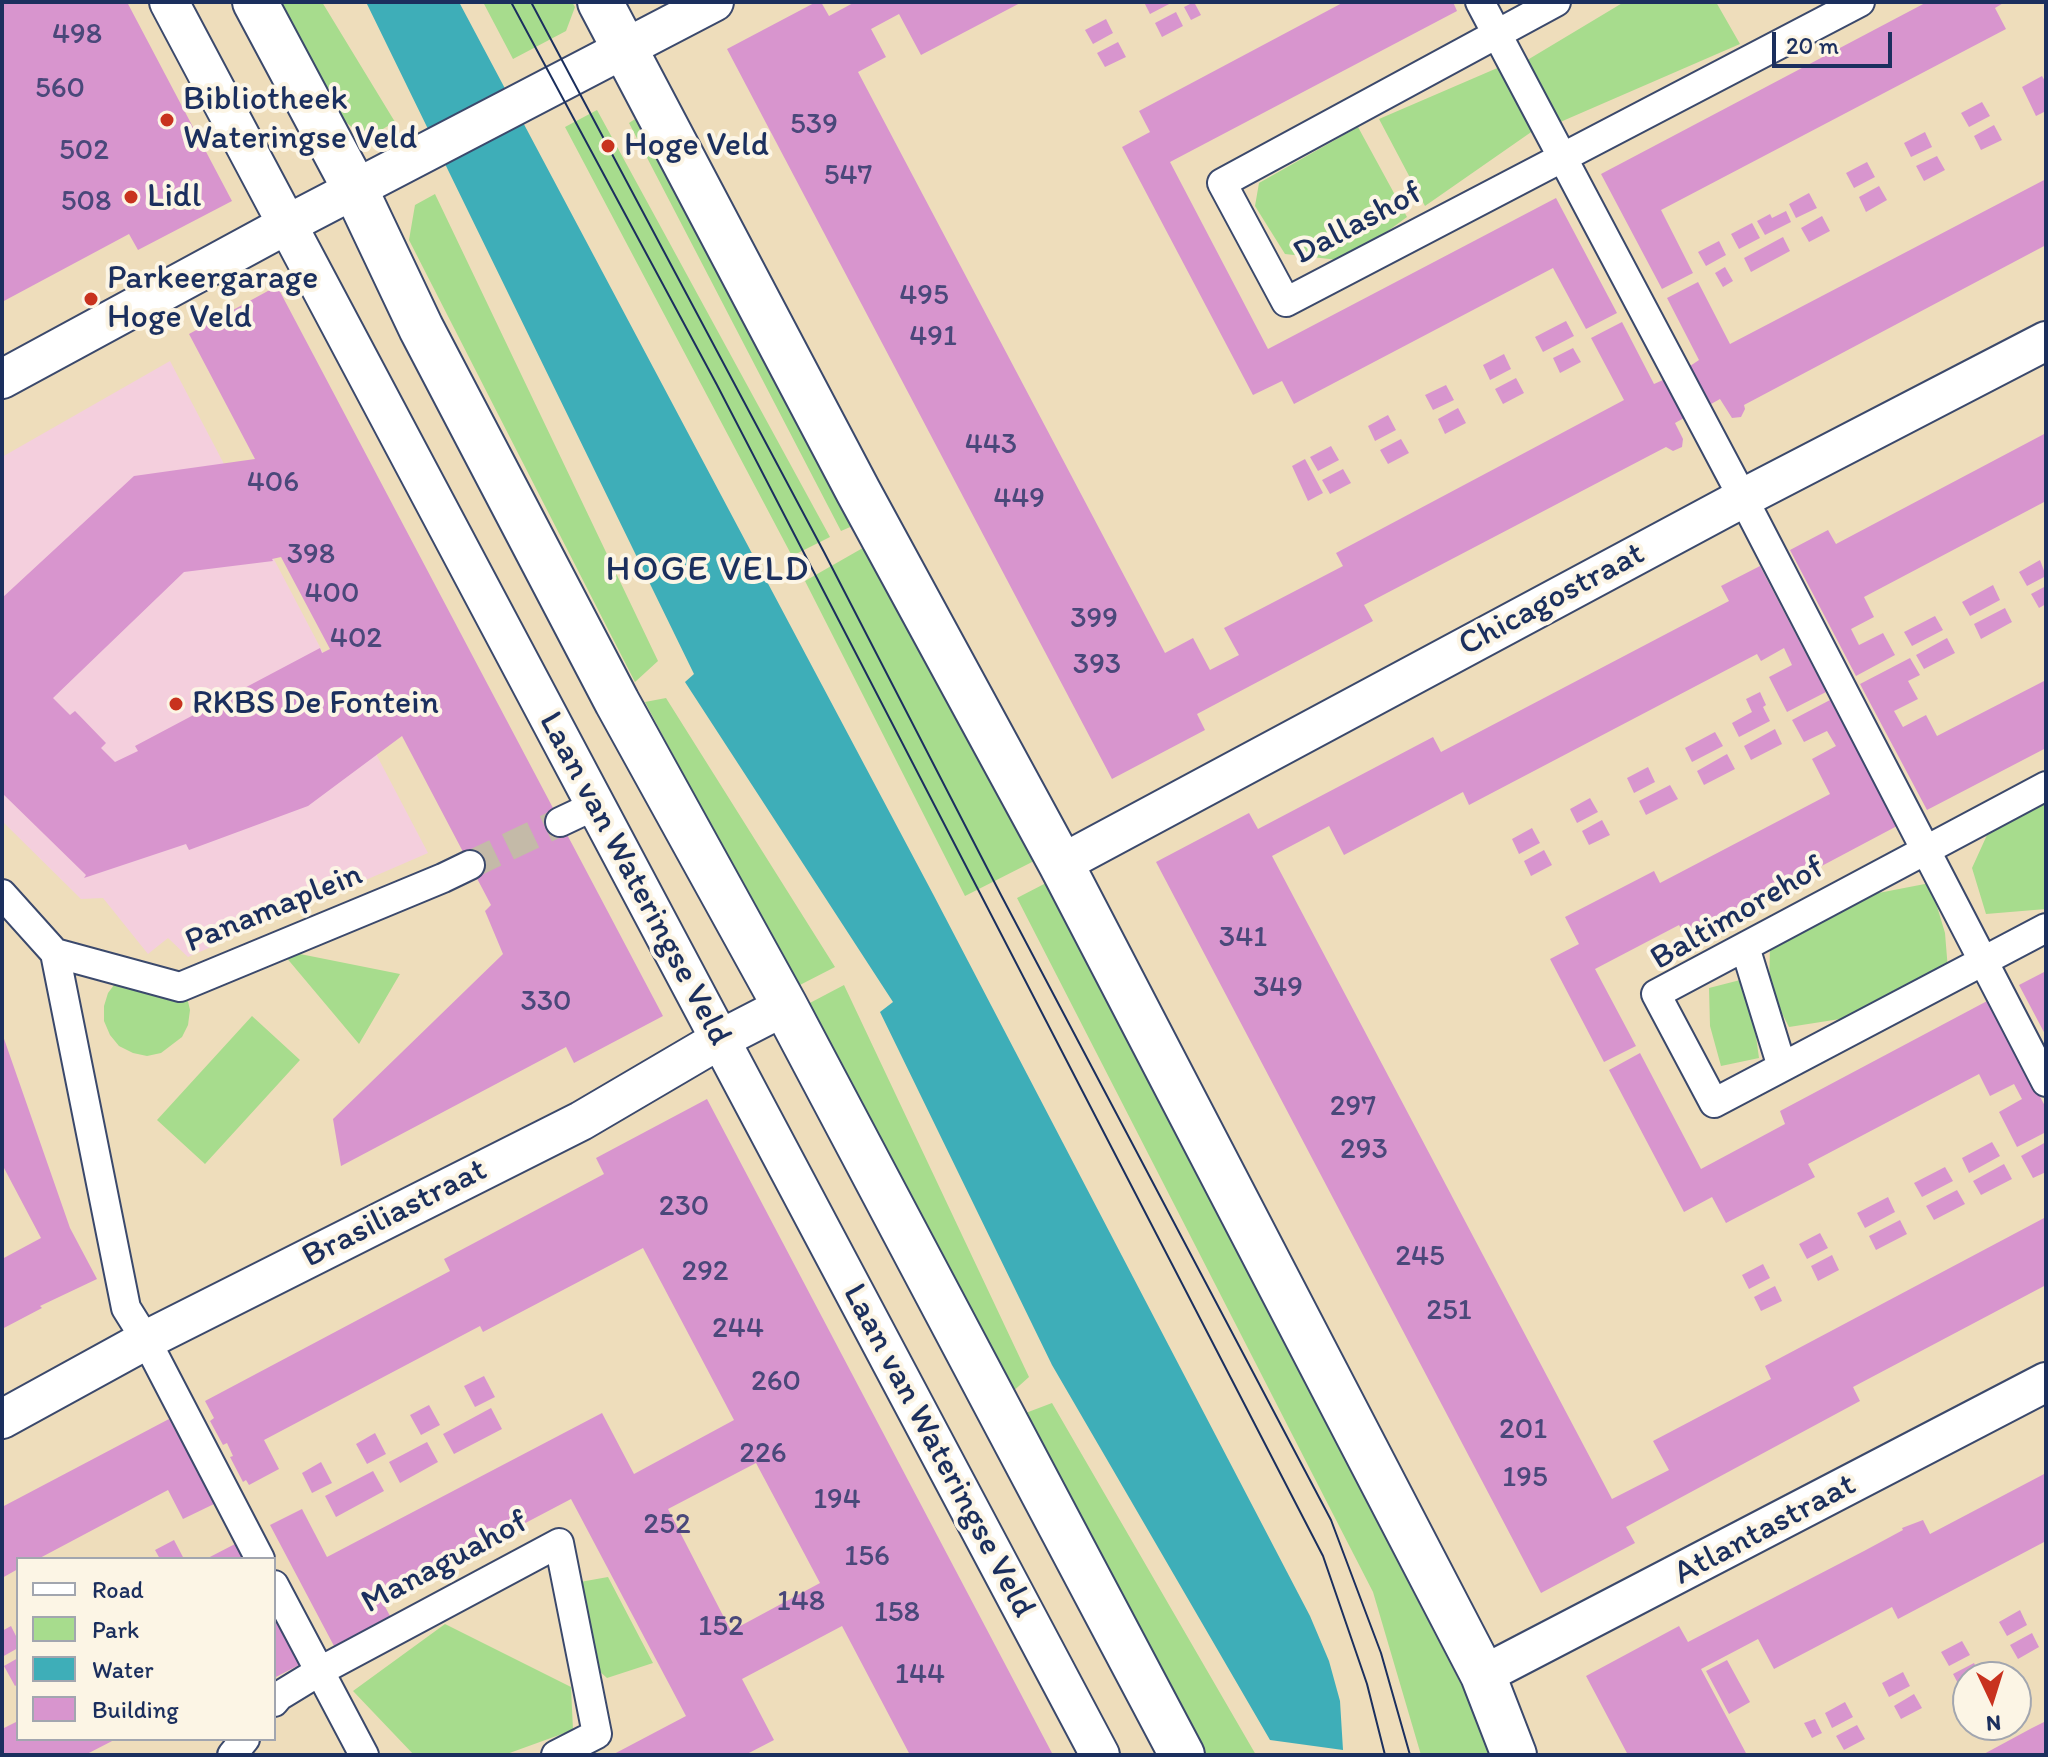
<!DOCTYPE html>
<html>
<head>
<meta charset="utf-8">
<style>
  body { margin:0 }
  #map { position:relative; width:2048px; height:1757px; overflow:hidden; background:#edb; font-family:Itim,sans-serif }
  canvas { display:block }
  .frame { position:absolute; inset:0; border:4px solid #1b2f5e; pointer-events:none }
  .legend { position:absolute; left:16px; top:1557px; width:260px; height:184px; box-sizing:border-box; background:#fcf5e5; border:2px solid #a2a6af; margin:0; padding:10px 14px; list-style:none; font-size:24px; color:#1b2f5e }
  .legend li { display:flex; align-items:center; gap:16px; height:40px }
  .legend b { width:40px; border:2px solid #a2a6af }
  .north { position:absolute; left:1952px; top:1661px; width:80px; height:80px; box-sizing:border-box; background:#fcf5e5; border:2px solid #a2a6af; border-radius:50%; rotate:176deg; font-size:22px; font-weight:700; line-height:32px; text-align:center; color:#1b2f5e }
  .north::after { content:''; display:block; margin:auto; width:28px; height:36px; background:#c8321e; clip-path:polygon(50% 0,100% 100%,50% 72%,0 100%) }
  .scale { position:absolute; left:1772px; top:32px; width:120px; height:36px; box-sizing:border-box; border:4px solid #1b2f5e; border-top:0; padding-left:10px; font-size:24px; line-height:28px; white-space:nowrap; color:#1b2f5e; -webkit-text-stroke:6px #fcf5e5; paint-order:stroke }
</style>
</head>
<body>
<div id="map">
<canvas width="2048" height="1757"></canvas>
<div class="frame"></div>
<ul class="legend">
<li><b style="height:10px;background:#fff"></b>Road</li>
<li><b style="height:22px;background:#a7dc8d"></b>Park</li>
<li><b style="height:22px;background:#3eaeb8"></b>Water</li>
<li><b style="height:22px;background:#d895ce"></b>Building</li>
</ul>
<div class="north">N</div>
<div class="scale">20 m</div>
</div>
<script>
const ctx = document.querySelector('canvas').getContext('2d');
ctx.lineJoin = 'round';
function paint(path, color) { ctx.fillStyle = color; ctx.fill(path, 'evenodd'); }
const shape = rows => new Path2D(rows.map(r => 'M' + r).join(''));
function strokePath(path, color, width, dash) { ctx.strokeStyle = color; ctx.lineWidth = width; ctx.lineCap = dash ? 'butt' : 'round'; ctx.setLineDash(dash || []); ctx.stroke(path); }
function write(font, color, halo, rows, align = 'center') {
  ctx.font = font + ' Itim,sans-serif'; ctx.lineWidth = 8; ctx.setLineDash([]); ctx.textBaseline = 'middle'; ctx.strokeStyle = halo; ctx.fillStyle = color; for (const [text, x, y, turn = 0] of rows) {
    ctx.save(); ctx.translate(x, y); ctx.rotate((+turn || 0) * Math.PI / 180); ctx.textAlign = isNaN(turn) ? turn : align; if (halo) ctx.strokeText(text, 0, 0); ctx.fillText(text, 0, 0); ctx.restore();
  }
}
paint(shape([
  [170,361,428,853,188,957,168,938,148,954,103,898,81,899,2,821,2,457]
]), '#f4cfdd');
paint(shape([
  [275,2,322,2,395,122,374,134,355,130,333,111],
  [483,2,572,2,575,7,566,31,513,59],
  [1624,2,1716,2,1740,44,1558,123,1524,62],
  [1502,66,1537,128,1425,206,1379,119],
  [597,110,830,537,792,556,565,127],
  [638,117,857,524,841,531,629,123],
  [1358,127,1407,217,1347,261,1285,254,1255,206,1259,183],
  [435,194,658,661,635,682,409,240,415,205],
  [868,545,1036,860,965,896,805,581],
  [666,698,835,967,796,987,645,702],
  [2046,799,2046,909,1986,914,1972,868,1992,824],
  [1046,883,1491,1742,1495,1755,1421,1755,1373,1592,1017,898],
  [1930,883,1945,933,1948,970,1840,1019,1789,1027,1769,988,1770,946,1868,895],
  [280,950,400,974,359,1044],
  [1748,978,1759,1058,1721,1066,1710,1026,1709,988],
  [117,981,187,997,190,1010,188,1025,182,1037,161,1053,147,1056,133,1053,119,1046,110,1035,104,1021,104,1006,108,993],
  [844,985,1029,1377,1010,1394,806,1005],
  [252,1016,300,1060,205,1164,157,1120],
  [1052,1403,1256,1755,1201,1755,1023,1414],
  [608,1577,653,1663,607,1678,598,1670,580,1582],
  [445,1624,571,1687,573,1730,504,1755,414,1755,353,1691]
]), '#a7dc8d');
paint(shape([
  [366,2,459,2,933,894,1310,1616,1329,1661,1340,1701,1343,1750,1270,1740,1052,1365,880,1012,893,1002,685,682,694,674]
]), '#3eaeb8');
paint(shape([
  [2,2,127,2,232,201,138,250,129,234,2,302],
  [816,2,821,2,829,16,855,2,1022,2,921,55,899,14,871,29,886,57,858,72,1165,653,1193,638,1210,670,1239,655,1224,628,1343,566,1336,553,1624,400,1591,338,1622,322,1654,384,1663,380,1684,418,1675,423,1683,439,1682,447,1673,451,1666,447,1364,605,1373,621,1197,714,1205,730,1112,779,727,49],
  [1144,2,1173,2,1150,14],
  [1194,2,1201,15,1191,20,1184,7],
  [1344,2,1453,2,1457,11,1170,162,1268,349,1556,198,1617,313,1586,329,1553,268,1294,404,1282,381,1253,395,1122,147,1150,132,1139,111],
  [1927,2,2005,2,1995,8,2006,29,1661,210,1693,273,1662,289,1601,174],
  [1176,12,1183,26,1162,37,1155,23],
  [1106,19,1113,33,1093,44,1085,30],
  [1118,42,1126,57,1105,67,1097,53],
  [2042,76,2046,83,2046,111,2036,116,2022,87],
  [1982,102,1990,116,1969,127,1961,113],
  [1994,125,2002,140,1981,150,1974,136],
  [1925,132,1932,147,1911,157,1904,143],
  [1937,156,1945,170,1924,181,1916,166],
  [1867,162,1875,177,1854,188,1846,173],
  [2046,179,2046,245,1744,405,1745,409,1741,417,1732,418,1720,399,1711,404,1690,366,1699,360,1667,298,1698,282,1730,344],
  [1879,186,1887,200,1866,212,1859,197],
  [1809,193,1817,208,1796,218,1789,204],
  [1786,211,1791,222,1765,235,1757,221,1770,214,1772,218],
  [1822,216,1830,231,1809,242,1801,228],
  [1752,223,1760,238,1739,249,1731,234],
  [1783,237,1790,251,1751,272,1744,258],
  [1719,241,1726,255,1706,266,1698,252],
  [1725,267,1733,281,1723,287,1715,273],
  [277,286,663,1016,574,1063,566,1047,341,1166,333,1119,503,954,485,911,491,905,402,736,308,806,189,850,186,844,84,878,86,875,2,793,2,598,134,476,255,459,189,334],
  [281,557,330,649,322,653,320,648,135,746,138,751,115,762,101,748,106,743,75,711,70,715,53,698,184,572,273,561,272,559],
  [1566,321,1574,336,1543,352,1535,337],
  [1573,348,1581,362,1560,373,1553,358],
  [1504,354,1511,369,1490,380,1483,365],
  [1516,378,1524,393,1503,404,1495,389],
  [1446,385,1454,400,1433,410,1425,395],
  [1458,408,1466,423,1445,434,1438,419],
  [1388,415,1396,430,1375,441,1368,426],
  [2046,433,2046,501,1864,597,1874,617,1851,629,1859,645,1883,633,1895,655,1856,676,1790,550,1828,530,1836,544],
  [1401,439,1409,453,1388,464,1380,450],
  [1331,446,1339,460,1318,471,1310,457],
  [1305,459,1323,493,1308,501,1292,466],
  [1343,469,1351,483,1330,494,1322,480],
  [2040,560,2046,576,2027,586,2019,572],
  [1760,566,1826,692,1787,712,1769,677,1792,665,1784,648,1761,661,1757,654,1469,805,1463,792,1344,855,1329,826,1272,856,1612,1499,1669,1470,1653,1441,1771,1379,1765,1366,2046,1217,2046,1285,1853,1387,1860,1401,1626,1527,1635,1543,1541,1593,1156,862,1249,813,1258,829,1433,737,1441,752,1729,601,1721,586],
  [1993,585,2000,600,1970,616,1962,602],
  [2046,586,2046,604,2039,608,2031,594],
  [2005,608,2012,622,1981,639,1974,624],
  [1935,616,1943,630,1912,646,1904,632],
  [1947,638,1955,653,1924,669,1916,655],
  [1910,658,1920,675,1908,681,1918,699,1894,711,1903,727,1926,715,1937,736,2046,680,2046,748,1927,810,1860,684],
  [1760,692,1766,705,1763,707,1770,721,1739,737,1732,723,1752,712,1746,699],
  [1830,700,1897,826,1686,938,1679,925,1595,969,1636,1046,1604,1062,1550,959,1579,944,1565,917,1654,871,1660,883,1830,794,1812,759,1836,746,1827,731,1804,742,1792,720],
  [1775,729,1782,744,1751,760,1744,746],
  [1715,732,1723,746,1692,762,1685,748],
  [1727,754,1735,769,1704,785,1697,771],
  [1648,767,1655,782,1634,793,1627,778],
  [1670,785,1678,799,1646,815,1639,801],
  [1590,798,1598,812,1577,823,1570,809],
  [1602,820,1610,835,1589,845,1582,831],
  [1532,828,1540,843,1519,854,1512,839],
  [1544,850,1552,865,1531,876,1524,861],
  [2046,971,2046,1036,2019,985],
  [1989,1000,2046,1108,2046,1132,2017,1147,1999,1112,2022,1099,2014,1084,1990,1096,1979,1074,1808,1164,1815,1177,1726,1223,1712,1197,1684,1212,1609,1070,1640,1053,1701,1169,1785,1124,1780,1111],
  [2,1033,70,1228,97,1279,40,1306,42,1308,2,1329,2,1259,41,1238,4,1168,2,1170],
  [707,1099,1053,1755,910,1755,842,1626,742,1679,774,1740,745,1755,612,1755,686,1716,571,1499,381,1599,390,1616,334,1646,270,1525,302,1509,327,1557,602,1413,634,1474,734,1420,643,1248,483,1332,480,1326,264,1440,279,1469,249,1485,246,1480,243,1482,230,1457,233,1456,227,1443,223,1445,210,1421,214,1418,205,1401,450,1271,444,1259,604,1174,596,1158],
  [756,1463,820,1583,731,1631,668,1509],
  [1992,1142,2000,1156,1969,1173,1962,1158],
  [2046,1142,2046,1172,2033,1178,2021,1156],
  [2004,1164,2012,1179,1981,1195,1973,1181],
  [1945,1167,1953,1181,1922,1197,1914,1183],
  [1957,1190,1965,1204,1934,1220,1926,1206],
  [1888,1197,1895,1212,1865,1228,1857,1213],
  [1900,1220,1907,1234,1876,1250,1869,1236],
  [1820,1233,1828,1248,1807,1259,1799,1244],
  [1832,1255,1839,1270,1818,1281,1811,1266],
  [1763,1264,1770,1278,1749,1289,1742,1275],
  [1775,1286,1782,1301,1761,1311,1754,1297],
  [484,1376,495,1397,475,1407,464,1386],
  [429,1405,440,1425,421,1435,410,1415],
  [491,1408,502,1429,454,1454,443,1434],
  [169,1419,179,1437,183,1435,195,1459,192,1461,195,1468,198,1474,202,1472,215,1496,211,1498,214,1504,183,1519,168,1490,38,1559,18,1559,18,1569,2,1578,2,1507],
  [375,1433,386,1454,367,1464,356,1444],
  [427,1442,438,1462,400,1483,389,1462],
  [321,1462,332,1483,312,1493,302,1473],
  [373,1471,384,1491,336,1517,325,1496],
  [2046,1473,2046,1541,1898,1619,1892,1607,1774,1669,1758,1639,1701,1669,1747,1755,1628,1755,1586,1676,1679,1626,1688,1642,1864,1551,1903,1530,1902,1528,1923,1520,1930,1534],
  [174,1540,184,1559,160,1559,155,1550],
  [235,1544,243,1559,206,1559],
  [2020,1610,2027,1625,2007,1636,1999,1622],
  [274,1618,299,1665,274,1678],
  [11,1626,18,1640,18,1648,2,1657,2,1631],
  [2032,1633,2039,1647,2018,1659,2010,1645],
  [1962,1641,1970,1655,1949,1666,1941,1652],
  [18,1658,18,1684,15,1686,4,1666],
  [1727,1660,1750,1702,1729,1714,1706,1671],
  [1974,1663,1981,1677,1968,1677,1968,1685,1961,1689,1953,1674],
  [1903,1672,1910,1686,1889,1697,1882,1683],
  [1914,1694,1922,1708,1901,1719,1894,1706],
  [1845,1702,1853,1717,1832,1728,1825,1713],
  [1815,1719,1822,1733,1812,1738,1804,1723],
  [18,1721,18,1739,116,1739,85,1755,2,1755,2,1729],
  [2046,1721,2046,1755,1982,1755,2032,1728],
  [1857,1725,1865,1739,1844,1750,1836,1736]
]), '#d895ce');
strokePath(shape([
  [470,865,560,822]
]), '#c4baa8', 28, [28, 14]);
const pedestrian = shape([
  [1480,2,1743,498,2046,1082],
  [1556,2,1222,183,1286,302,1860,2],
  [2046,786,1656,994,1714,1103,2046,928],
  [560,822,596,805],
  [2,894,55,953,126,1308,146,1340,260,1559],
  [1745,947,1782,1067],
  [55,953,180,987,443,878,470,865],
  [274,1585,364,1755],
  [274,1702,279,1696,320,1671,559,1543,597,1734,556,1755],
  [232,1755,245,1739]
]);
const minor = shape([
  [169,2,1100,1755],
  [2,379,286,225,714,2],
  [1061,864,1743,498,2046,341],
  [2,1419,146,1340,581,1121,719,1040,785,1006],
  [1483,1675,2046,1382]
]);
const tertiary = shape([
  [255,2,355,189,421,328,617,702,785,1006,1182,1755],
  [600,2,858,491,1061,864,1483,1675,1514,1755]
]);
strokePath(pedestrian, '#3b496c', 32);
strokePath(minor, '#3b496c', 42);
strokePath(tertiary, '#3b496c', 48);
strokePath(pedestrian, '#fff', 28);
strokePath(minor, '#fff', 38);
strokePath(tertiary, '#fff', 44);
strokePath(shape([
  [511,2,717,385,1323,1556,1367,1684,1385,1755],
  [531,2,824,552,1001,895,1331,1520,1381,1653,1410,1755]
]), '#1b2f5e', 2);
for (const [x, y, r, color] of [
  [167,120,8,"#c8321e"],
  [608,146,8,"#c8321e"],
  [131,197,8,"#c8321e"],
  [91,299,8,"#c8321e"],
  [176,704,8,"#c8321e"]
]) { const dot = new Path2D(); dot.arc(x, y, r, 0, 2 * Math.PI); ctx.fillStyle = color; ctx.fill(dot); strokePath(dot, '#fcf5e5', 3); }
write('30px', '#4a487a', null, [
  ["498",77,35],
  ["560",60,89],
  ["539",814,125],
  ["502",84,151],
  ["547",848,176],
  ["508",86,202],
  ["495",924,296],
  ["491",933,337],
  ["443",991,445],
  ["406",273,483],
  ["449",1019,499],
  ["398",311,555],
  ["400",332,594],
  ["399",1094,619],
  ["402",356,639],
  ["393",1097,665],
  ["341",1243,938],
  ["349",1278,988],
  ["330",546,1002],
  ["297",1353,1107],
  ["293",1364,1150],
  ["230",684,1207],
  ["245",1420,1257],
  ["292",705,1272],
  ["251",1449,1311],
  ["244",738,1329],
  ["260",776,1382],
  ["201",1523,1430],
  ["226",763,1454],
  ["195",1525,1478],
  ["194",837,1500],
  ["252",667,1525],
  ["156",867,1557],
  ["148",801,1602],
  ["158",897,1613],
  ["152",721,1627],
  ["144",920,1675]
]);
write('34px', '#1b2f5e', '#fcf5e5', [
  ["Bibliotheek",183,100],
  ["Wateringse Veld",183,139],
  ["Hoge Veld",624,146],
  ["Lidl",147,197],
  ["Parkeergarage",107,279],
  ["Hoge Veld",107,318],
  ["RKBS De Fontein",192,704]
], 'left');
write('34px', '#1b2f5e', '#fcf5e5', [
  ["Dallashof",1358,224,-28],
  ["Chicagostraat",1552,600,-28],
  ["Laan van Wateringse Veld",634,879,62],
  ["Panamaplein",274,909,-22],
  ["Baltimorehof",1738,914,-30],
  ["Brasiliastraat",395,1214,-27],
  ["Laan van Wateringse Veld",938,1451,62],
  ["Atlantastraat",1765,1530,-28],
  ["Managuahof",445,1563,-28]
]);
ctx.letterSpacing = '2px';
write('36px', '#1b2f5e', '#fcf5e5', [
  ["HOGE VELD",708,571]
]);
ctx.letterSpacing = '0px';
</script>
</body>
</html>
